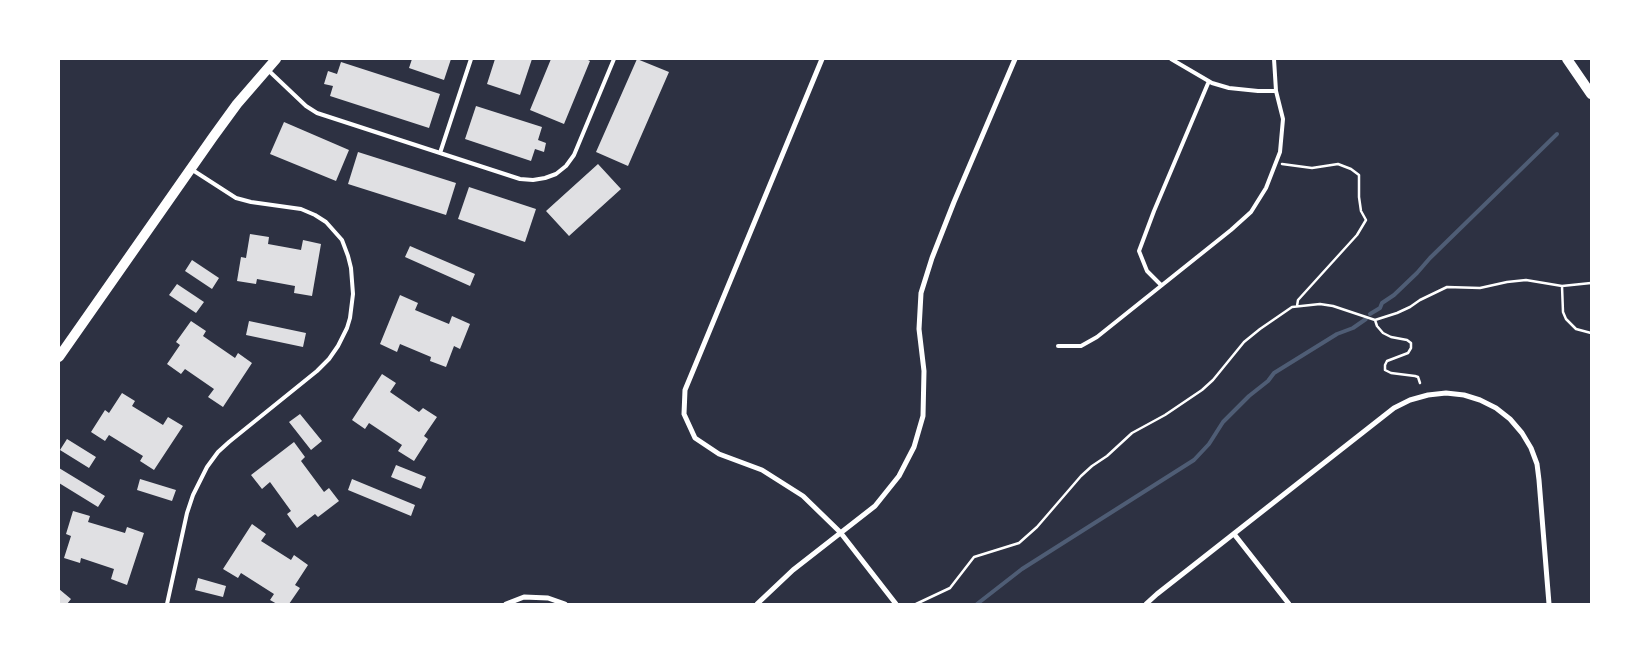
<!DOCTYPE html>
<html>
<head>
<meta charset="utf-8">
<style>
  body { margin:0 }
  #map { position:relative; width:1650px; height:663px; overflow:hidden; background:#2d3142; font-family:Mulish,sans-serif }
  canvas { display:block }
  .frame { position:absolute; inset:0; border:60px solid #fff; pointer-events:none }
</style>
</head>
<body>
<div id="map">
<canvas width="1650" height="663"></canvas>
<div class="frame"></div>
</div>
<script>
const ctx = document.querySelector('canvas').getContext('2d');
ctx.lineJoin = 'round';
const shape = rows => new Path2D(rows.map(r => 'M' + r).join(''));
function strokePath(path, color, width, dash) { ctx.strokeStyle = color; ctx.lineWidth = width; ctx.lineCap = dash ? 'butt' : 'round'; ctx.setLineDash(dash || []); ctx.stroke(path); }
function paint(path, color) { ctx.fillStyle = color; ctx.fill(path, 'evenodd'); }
strokePath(shape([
  [1370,314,1380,308,1382,303,1394,295,1417,273,1430,258,1557,134],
  [977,604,1022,569,1194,460,1209,444,1223,422,1249,396,1268,381,1274,373,1337,334,1353,328,1366,319]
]), '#4f5d75', 4);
paint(shape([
  [412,59,451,59,444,80,409,68],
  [495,59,532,59,520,95,487,84],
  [551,59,586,59,590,61,564,124,530,110],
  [637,59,669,72,628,166,596,152],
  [341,62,440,94,429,128,330,96,333,86,324,84,328,71,337,74],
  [476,106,542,127,538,140,546,143,544,152,535,149,531,161,465,139],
  [284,122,349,150,336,181,270,154],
  [358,152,456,183,446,215,348,184],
  [598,164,621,189,569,236,546,211],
  [469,187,536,209,525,242,458,219],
  [250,234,269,237,268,244,301,250,303,240,321,244,312,296,294,293,295,286,257,279,256,284,237,281,241,257,246,258],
  [410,246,475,274,470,286,405,257],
  [192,260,219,278,212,289,185,271],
  [177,284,204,302,196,313,169,295],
  [400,295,418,303,415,310,449,324,452,316,470,324,460,349,454,346,446,367,430,361,431,357,400,344,397,352,380,344],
  [191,321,206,331,203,336,235,358,238,353,252,363,223,407,208,397,214,389,185,369,181,374,167,364,180,345,176,342],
  [249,321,306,333,303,347,246,335],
  [382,374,396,383,390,392,419,412,423,408,437,417,424,436,428,439,414,461,398,451,402,445,369,423,365,429,352,420],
  [122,393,135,401,132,406,163,425,168,417,183,426,154,470,140,461,143,456,109,435,105,441,91,432,105,410,109,413],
  [300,414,322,441,311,450,289,422],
  [67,439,96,457,89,468,60,450],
  [294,442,305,457,301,461,324,492,329,488,339,501,318,517,315,514,297,528,287,514,291,511,270,482,262,489,251,475],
  [396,465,426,477,421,489,391,477],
  [59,468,105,496,98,507,59,483],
  [140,479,176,490,172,501,137,490],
  [352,479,415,505,411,516,348,490],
  [73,511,90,516,88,522,125,533,127,527,144,533,127,585,111,579,114,569,81,558,80,563,64,558,71,536,66,534],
  [252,524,266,534,261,541,291,560,294,555,308,565,295,585,300,588,289,604,277,604,270,600,274,594,241,573,238,578,223,569],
  [198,578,226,586,223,597,195,590],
  [59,589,71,599,67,604,59,604]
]), '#e0e0e3');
strokePath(shape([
  [1282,164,1312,168,1338,164,1351,169,1359,175,1359,197,1361,211,1366,220,1357,235,1298,300,1297,306],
  [1562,286,1563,312,1566,319,1576,329,1591,333],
  [1375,320,1377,326,1383,333,1391,337,1407,340,1411,343,1411,348,1408,353,1387,361,1385,365,1385,370,1391,373,1415,376,1418,377,1420,383],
  [916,604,950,588,974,557,1019,543,1037,527,1081,476,1092,466,1107,456,1132,433,1165,415,1202,390,1213,380,1244,342,1260,329,1292,307,1320,304,1333,306,1375,320,1397,313,1410,307,1420,300,1447,287,1480,288,1507,282,1526,280,1562,286,1591,283]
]), '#fff', 2.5);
strokePath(shape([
  [1171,59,1212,83,1229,88,1258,91,1276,91],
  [268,70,306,106,317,113,520,179,533,180,545,178,556,174,566,166,574,155,614,59],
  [440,153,471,59],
  [1161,285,1147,271,1139,251,1154,211,1209,81],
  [1058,346,1081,346,1097,337,1231,230,1251,212,1266,188,1280,152,1283,119,1276,91,1274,59],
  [167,604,187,513,193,495,207,467,218,452,229,442,317,371,329,359,338,346,347,328,350,318,353,294,351,268,348,256,342,240,326,222,315,215,301,209,251,202,236,198,191,169]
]), '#fff', 4);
strokePath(shape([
  [822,59,685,390,684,414,695,438,719,454,762,470,803,496,840,532,896,604],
  [1234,534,1289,604],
  [506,604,524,597,548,598,565,604],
  [757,604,793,570,875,506,899,476,914,447,923,416,924,371,919,329,921,293,932,258,954,202,1015,59],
  [1146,604,1157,594,1394,408,1410,400,1428,395,1446,393,1464,395,1480,400,1496,408,1510,419,1522,433,1531,448,1537,464,1539,480,1549,604]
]), '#fff', 5);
strokePath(shape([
  [1567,59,1591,94],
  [59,357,213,137,237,104,276,59]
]), '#fff', 10);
</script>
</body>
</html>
